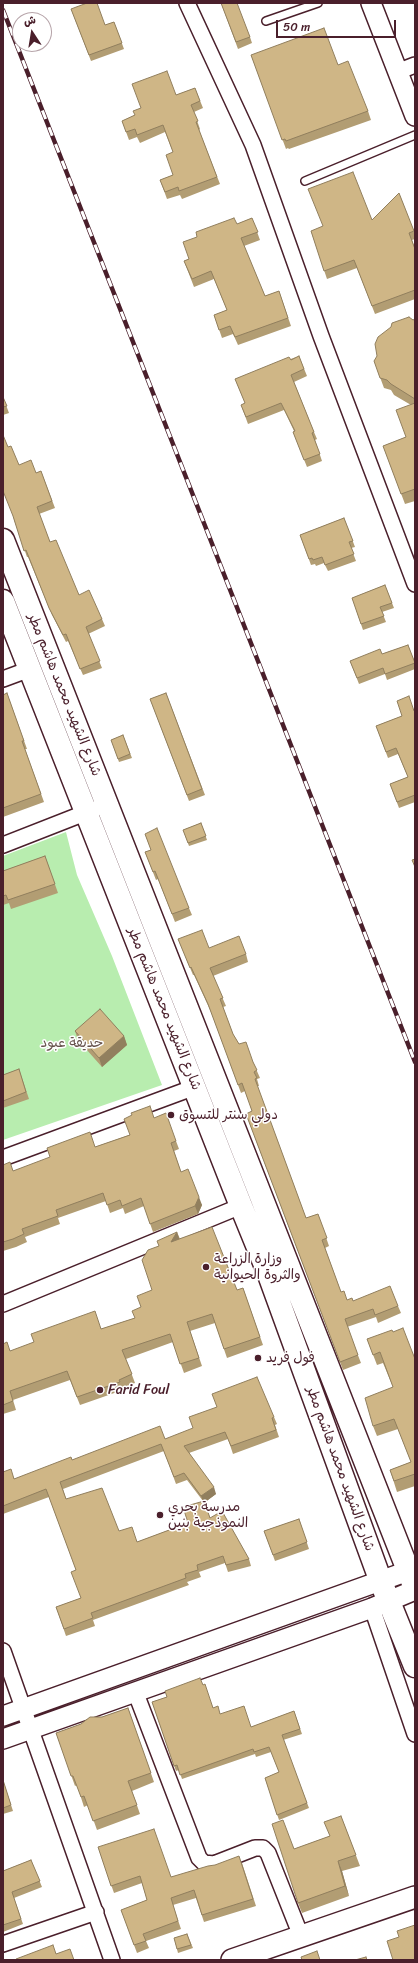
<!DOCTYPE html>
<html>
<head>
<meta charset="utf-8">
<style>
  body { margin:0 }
  #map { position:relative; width:418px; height:1963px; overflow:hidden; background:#fff; font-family:Sriracha,"Playpen Sans Arabic",sans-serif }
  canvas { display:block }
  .frame { position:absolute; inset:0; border:4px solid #4a1f2b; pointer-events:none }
  .north { position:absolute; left:12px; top:12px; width:40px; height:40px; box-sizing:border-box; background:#fff; border:1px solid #b7a5aa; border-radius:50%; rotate:348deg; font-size:11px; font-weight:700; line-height:16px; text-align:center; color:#4a1f2b }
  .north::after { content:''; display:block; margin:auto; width:14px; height:18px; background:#4a1f2b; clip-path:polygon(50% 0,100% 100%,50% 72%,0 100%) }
  .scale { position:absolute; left:276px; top:20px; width:120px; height:18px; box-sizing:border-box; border:2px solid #4a1f2b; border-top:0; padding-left:5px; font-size:12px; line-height:14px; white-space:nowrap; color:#4a1f2b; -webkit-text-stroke:3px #fff; paint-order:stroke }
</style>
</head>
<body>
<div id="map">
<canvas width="418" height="1963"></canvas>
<div class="frame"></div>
<div class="north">ش</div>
<div class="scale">50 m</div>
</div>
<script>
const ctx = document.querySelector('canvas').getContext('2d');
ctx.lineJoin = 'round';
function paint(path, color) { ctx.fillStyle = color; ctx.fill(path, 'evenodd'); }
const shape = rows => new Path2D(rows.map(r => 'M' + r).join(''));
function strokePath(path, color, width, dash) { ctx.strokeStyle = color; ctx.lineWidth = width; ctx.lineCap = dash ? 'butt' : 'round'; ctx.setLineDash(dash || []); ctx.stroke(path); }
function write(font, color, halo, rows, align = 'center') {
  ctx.font = font + ' Sriracha,"Playpen Sans Arabic",sans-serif'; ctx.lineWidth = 3; ctx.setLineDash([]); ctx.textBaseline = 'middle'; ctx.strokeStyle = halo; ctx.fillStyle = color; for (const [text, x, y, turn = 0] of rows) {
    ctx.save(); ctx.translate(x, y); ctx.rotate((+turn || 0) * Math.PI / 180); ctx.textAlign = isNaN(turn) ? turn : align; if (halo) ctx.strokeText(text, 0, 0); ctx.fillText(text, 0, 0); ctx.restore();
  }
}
paint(shape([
  [66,832,77,875,112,956,162,1085,3,1140,3,856]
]), '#b8edaf');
const service = shape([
  [266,21,318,3],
  [305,181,415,135]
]);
const minor = shape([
  [187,3,253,145,321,336,415,584],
  [397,72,415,65],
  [3,679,30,669],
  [3,845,95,809],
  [3,1158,195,1087],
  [3,1304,241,1206],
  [372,1608,415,1734],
  [3,1651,112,1960],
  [135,1691,199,1858,204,1863,214,1864,255,1848,263,1848,268,1853,301,1936],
  [3,1944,96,1912]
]);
const tertiary = shape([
  [371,3,415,116],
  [3,1716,408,1571],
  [3,1739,372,1608,415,1590]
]);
const secondary = shape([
  [232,1960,415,1897]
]);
const primary = shape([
  [3,540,415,1588],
  [3,601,241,1206,268,1272,381,1582,415,1666]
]);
strokePath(service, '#4a1f2b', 10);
strokePath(minor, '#4a1f2b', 18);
strokePath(tertiary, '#4a1f2b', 22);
strokePath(secondary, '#4a1f2b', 24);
strokePath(primary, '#4a1f2b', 25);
strokePath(service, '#fff', 7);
strokePath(minor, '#fff', 15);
strokePath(tertiary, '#fff', 19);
strokePath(secondary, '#fff', 21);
strokePath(primary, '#fff', 22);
const rail = shape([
  [3,10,415,1062]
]);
strokePath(rail, '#4a1f2b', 4.5);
strokePath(rail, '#fff', 3, [9]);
paint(shape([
  [221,3,250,37,252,43,238,49],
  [71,9,105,25,114,22,124,49,91,61],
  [251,55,338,65,368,111,371,120,289,149,288,148,286,149],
  [195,88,203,108,194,112,200,129,199,130,220,184,182,199,180,195,167,199,160,180,173,175,173,152,165,132,140,143,137,137,129,140,122,121,135,115,176,95],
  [399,193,415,235,415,239,412,240,415,249,415,299,375,314,357,268,327,279,311,231,372,220],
  [252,218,260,240,244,246,265,296,279,291,291,326,238,345,233,334,222,338,214,315,227,310,214,279,194,287,184,261,189,259,237,224],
  [415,319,415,501,405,504,383,446,406,437,411,405,394,395,391,390,384,388,374,361,413,320],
  [299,356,307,376,294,382,314,432,317,439,315,440,322,461,307,467,293,432,294,431,284,410,248,424,241,405,245,403,235,379],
  [3,397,9,413,3,415],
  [8,447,19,465,36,473,41,471,55,508,39,514,50,542,79,595,102,619,105,626,88,634,102,668,83,675,68,641,66,642,52,615,28,557,27,557,14,520],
  [344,518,355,547,351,548,356,561,328,571,324,563,316,566,315,564,311,565,300,535],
  [385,585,394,608,382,612,386,622,363,630,352,598],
  [408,645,415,664,415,669,387,680,385,674,359,684,350,661,382,654],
  [7,693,27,749,25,749,44,802,3,817,3,695],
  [166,693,205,795,189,801,150,699],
  [415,710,415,802,399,808,390,784,408,777,398,754,388,758,376,726,402,716],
  [123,735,132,758,119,762,111,740],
  [201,823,207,840,189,846,183,830],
  [145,834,189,908,192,915,175,922,158,879,156,880,145,852,151,850],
  [45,856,58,893,11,909,9,903,3,905,3,871],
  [178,939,209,948,246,954,248,962,213,976,226,1006,223,1007,233,1034,239,1044,253,1062,260,1078,257,1079,259,1086,257,1086,306,1218,318,1214,329,1246,325,1248,341,1292,347,1300,398,1306,401,1313,378,1323,376,1317,347,1327,361,1363,343,1370,246,1114,252,1111,245,1091,241,1093,211,1012,194,975,193,975],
  [75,1031,124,1036,127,1045,102,1067,78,1040],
  [19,1069,29,1099,3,1108,3,1075],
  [154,1118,176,1141,179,1149,174,1151,181,1172,202,1205,198,1214,153,1232,144,1206,125,1214,123,1208,110,1213,106,1201,58,1218,60,1224,25,1237,27,1242,16,1247,3,1251,3,1165,13,1171,95,1147,129,1135],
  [177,1232,180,1239,237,1290,243,1288,263,1345,227,1358,215,1323,190,1331,202,1366,184,1373,173,1342,126,1359,135,1383,122,1388,123,1390,80,1405,70,1380,13,1400,16,1410,3,1414,3,1344,10,1351,101,1329,135,1318,152,1290,159,1246],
  [393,1332,415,1359,415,1486,397,1492,390,1470,411,1462,398,1429,377,1436,373,1426,393,1387,383,1363,377,1365,367,1339],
  [274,1417,277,1424,275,1425,279,1437,233,1454,228,1439,189,1453,216,1494,205,1502,210,1518,249,1559,251,1566,228,1572,225,1563,199,1572,201,1577,187,1582,189,1585,93,1620,95,1626,66,1636,56,1607,81,1598,76,1570,49,1497,3,1514,3,1472,14,1479,72,1460,165,1439],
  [164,1451,176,1484,187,1480,203,1501,188,1523,137,1542,119,1531,66,1499,63,1489],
  [299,1519,309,1549,275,1561,264,1531],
  [203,1685,213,1708,220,1714,251,1727,294,1711,302,1734,283,1740,309,1808,279,1820,265,1778,279,1772,271,1752,256,1757,255,1754,182,1779,179,1770,176,1771,152,1702],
  [128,1708,154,1782,132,1791,140,1814,97,1830,88,1805,84,1807,77,1785,75,1786,56,1733],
  [3,1780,13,1811,3,1814],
  [341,1816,360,1866,342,1871,349,1896,302,1913,298,1903,294,1849,330,1836],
  [98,1847,171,1877,242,1863,256,1906,204,1922,196,1898,173,1905,181,1929,146,1941,149,1948,137,1953,121,1910,147,1900,142,1883,114,1893],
  [31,1860,42,1887,14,1898,23,1924,3,1932,3,1871],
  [187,1934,193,1948,178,1953,174,1938]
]), '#b29d73');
paint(shape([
  [124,1036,127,1045,102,1067,99,1058],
  [199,1197,202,1205,198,1214,195,1206],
  [177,1232,180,1241,171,1242],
  [214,1487,216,1494,204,1503,201,1496],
  [338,1861,342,1871,349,1896,345,1886]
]), '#917f5e');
const building = shape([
  [87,3,97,3,105,25,114,22,122,43,89,55,71,9,87,3],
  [221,3,237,3,250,37,236,42,221,3],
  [324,28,338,65,348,61,368,111,286,141,285,139,282,140,251,55,324,28],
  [167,71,176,95,195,88,200,101,191,105,198,121,196,122,217,177,179,191,178,187,165,192,160,180,173,175,166,155,173,152,163,125,137,135,135,129,126,132,122,121,135,115,133,111,141,108,132,84,167,71],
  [353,172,372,220,399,193,414,231,409,233,415,249,415,290,372,306,354,260,324,271,311,231,323,226,308,189,353,172],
  [234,218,237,224,252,218,258,232,241,238,265,296,279,291,288,318,235,337,230,326,219,330,214,315,227,310,211,271,192,279,184,261,189,259,183,242,197,237,196,232,234,218],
  [409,317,413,320,415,319,415,399,391,384,387,380,380,378,374,361,377,356,375,344,378,337,391,327,392,323,409,317],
  [299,356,304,369,291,375,314,432,312,433,320,454,304,460,293,432,295,431,281,403,246,417,241,405,245,403,235,379,289,357,291,360,299,356],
  [3,397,7,406,3,407,3,397],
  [415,403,415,489,401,494,383,446,406,437,396,410,415,403],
  [3,435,8,447,11,446,19,465,31,460,36,473,41,471,52,501,37,507,50,542,56,540,79,595,89,590,102,619,86,627,100,661,80,669,66,634,63,635,49,608,26,550,24,551,13,516,3,491,3,435],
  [344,518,353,541,349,542,354,554,325,565,322,557,313,560,312,558,309,559,300,535,344,518],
  [385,585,392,603,380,607,384,616,361,624,352,598,385,585],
  [408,645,415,663,385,674,383,668,357,678,350,661,380,649,382,654,408,645],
  [7,693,24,741,22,741,41,794,3,808,3,695,7,693],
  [166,693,202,789,187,795,150,699,166,693],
  [409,696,414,711,415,710,415,795,397,802,390,784,408,777,396,748,386,752,376,726,402,716,397,701,409,696],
  [123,735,130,754,118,759,111,740,123,735],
  [201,823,206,836,188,843,183,830,201,823],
  [157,828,189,908,172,914,155,871,153,872,145,852,151,850,145,834,157,828],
  [45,856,55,884,8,900,6,895,3,896,3,871,45,856],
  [415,859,415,867,412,860,415,859],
  [202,930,209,948,239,936,246,954,210,968,223,998,220,999,233,1034,239,1044,246,1042,253,1062,257,1070,254,1072,257,1078,255,1079,306,1218,318,1214,327,1238,322,1240,341,1292,344,1291,347,1300,352,1298,353,1301,390,1286,398,1306,375,1315,373,1309,345,1319,358,1355,340,1362,246,1114,252,1111,242,1083,238,1085,208,1004,191,967,190,968,178,939,202,930],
  [100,1009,124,1036,99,1058,75,1031,100,1009],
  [19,1069,26,1092,3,1101,3,1075,19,1069],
  [150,1106,154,1118,166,1113,176,1141,171,1143,181,1172,188,1169,199,1197,195,1206,150,1224,141,1198,122,1206,120,1200,107,1205,103,1193,56,1210,58,1216,22,1229,24,1234,13,1239,3,1242,3,1165,10,1162,13,1171,50,1157,47,1148,90,1132,95,1147,130,1135,124,1119,132,1115,131,1113,150,1106],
  [212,1227,237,1290,243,1288,260,1337,224,1349,212,1314,187,1322,199,1358,180,1364,170,1334,122,1350,132,1374,119,1380,120,1382,77,1397,67,1371,10,1391,13,1401,3,1405,3,1344,7,1342,10,1351,34,1342,31,1334,95,1311,101,1329,135,1318,132,1311,141,1307,137,1296,152,1290,142,1260,148,1250,159,1246,157,1241,177,1232,171,1242,212,1227],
  [403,1328,415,1359,415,1474,394,1481,390,1470,411,1462,394,1419,373,1426,365,1398,393,1387,380,1352,373,1355,367,1339,392,1330,393,1332,403,1328],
  [257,1377,274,1417,272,1418,276,1430,231,1446,225,1432,184,1446,214,1487,201,1496,184,1473,174,1477,161,1444,60,1482,66,1499,102,1488,119,1531,132,1527,137,1542,188,1523,183,1507,204,1501,210,1518,222,1511,249,1559,226,1565,223,1556,197,1565,198,1570,185,1574,186,1578,91,1613,93,1618,64,1629,56,1607,81,1598,71,1572,76,1570,46,1489,3,1506,3,1472,11,1469,14,1479,71,1457,72,1460,160,1426,165,1439,193,1428,189,1417,217,1407,212,1394,257,1377],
  [299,1519,307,1542,273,1555,264,1531,299,1519],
  [200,1678,203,1685,205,1684,213,1708,218,1706,220,1714,244,1706,251,1727,294,1711,300,1729,282,1735,307,1803,277,1815,265,1778,279,1772,269,1747,254,1752,253,1749,180,1775,177,1765,174,1766,152,1702,167,1697,165,1691,200,1678],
  [128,1708,151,1773,128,1781,137,1805,93,1821,84,1796,81,1797,73,1776,71,1776,56,1733,81,1724,90,1717,102,1717,128,1708],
  [3,1780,11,1805,3,1808,3,1780],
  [341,1816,356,1855,338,1861,345,1886,298,1903,272,1824,283,1820,294,1849,330,1836,324,1822,341,1816],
  [154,1829,171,1877,208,1866,215,1865,239,1856,253,1899,202,1915,194,1890,171,1898,178,1921,143,1934,146,1941,134,1945,121,1910,147,1900,140,1876,111,1886,98,1847,154,1829],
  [31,1860,40,1881,12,1892,21,1919,3,1925,3,1871,31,1860],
  [415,1925,415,1960,393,1960,387,1941,399,1937,397,1931,415,1925],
  [187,1934,191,1945,177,1949,174,1938,187,1934],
  [53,1945,56,1954,70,1949,74,1960,16,1960,16,1959,53,1945],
  [317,1951,320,1960,302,1960,301,1957,317,1951],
  [366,1957,367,1960,355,1960,366,1957]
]);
paint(building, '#cfb686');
strokePath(building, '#917f5e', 1);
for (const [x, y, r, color] of [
  [171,1115,4,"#4a1f2b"],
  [206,1267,4,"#4a1f2b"],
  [258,1358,4,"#4a1f2b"],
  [100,1390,4,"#4a1f2b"],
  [160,1515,4,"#4a1f2b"]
]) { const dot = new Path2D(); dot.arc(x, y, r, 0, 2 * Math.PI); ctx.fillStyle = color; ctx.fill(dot); strokePath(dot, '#fff', 1.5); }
write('14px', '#4a1f2b', '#fff', [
  ["شارع الشهيد محمد هاشم مطر",64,695,68],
  ["شارع الشهيد محمد هاشم مطر",164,1009,68],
  ["شارع الشهيد محمد هاشم مطر",340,1469,70]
]);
write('14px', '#66524c', '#fff', [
  ["حديقة عبود",72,1043]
]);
write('14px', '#4a1f2b', '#fff', [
  ["دولي سنتر للتسوق",179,1115],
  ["وزارة الزراعة",214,1259],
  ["والثروة الحيوانية",214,1275],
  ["فول فريد",266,1358],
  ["Farid Foul",108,1390],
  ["مدرسة بحري",168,1507],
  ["النموذجية بنين",168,1523]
], 'left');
</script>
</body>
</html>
